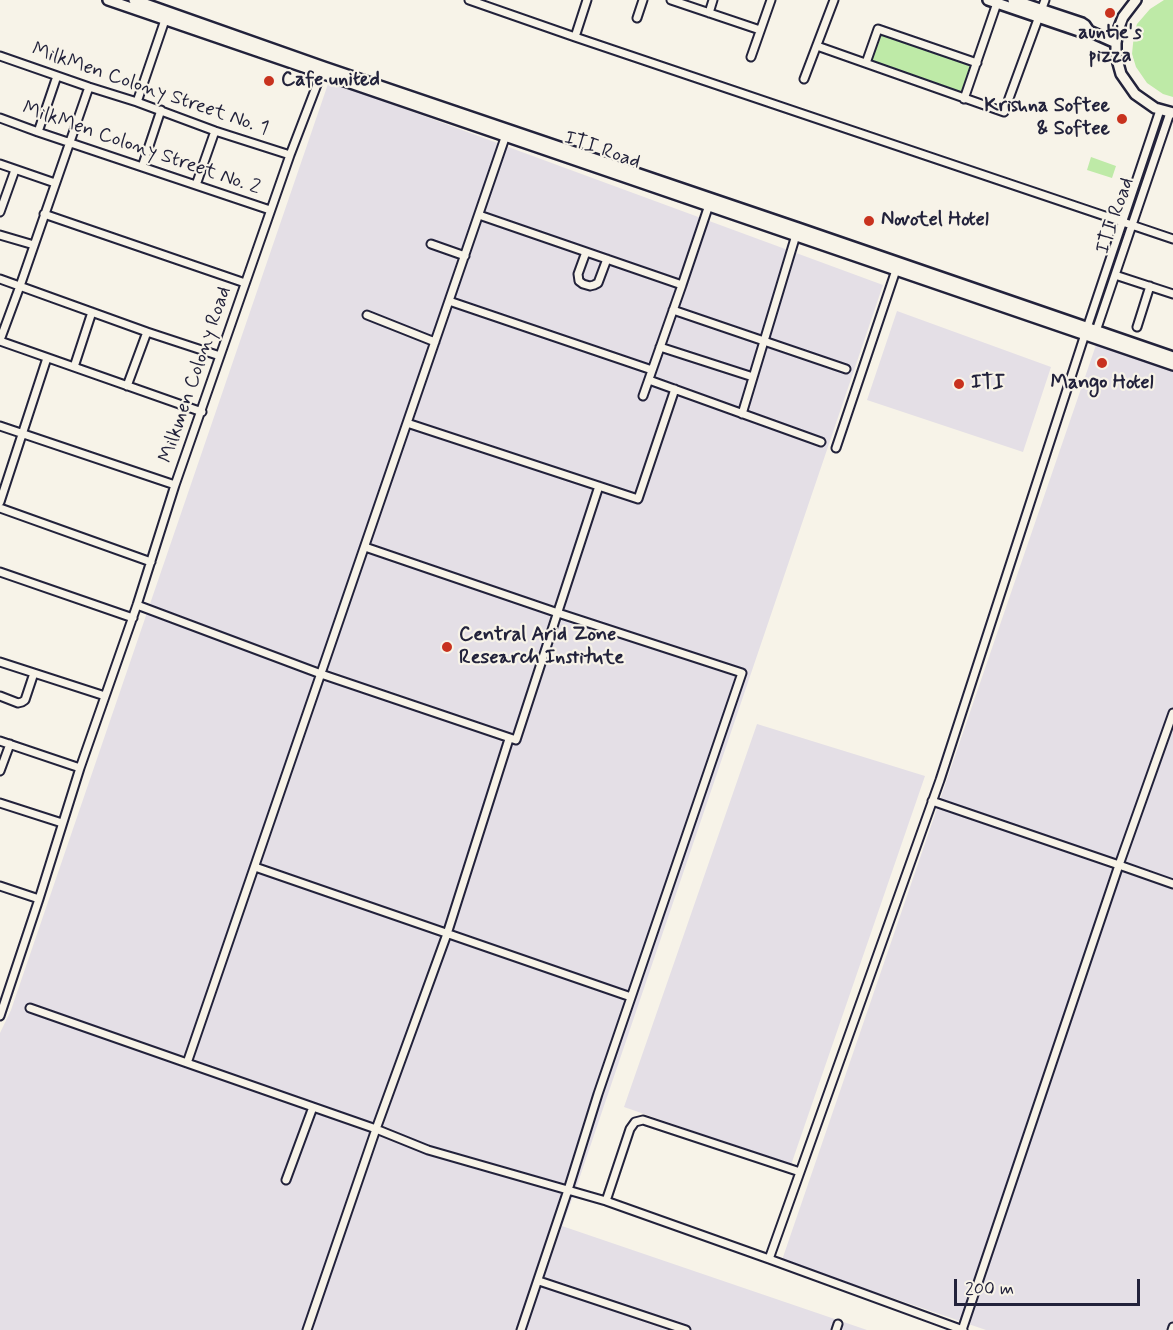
<!DOCTYPE html>
<html>
<head>
<meta charset="utf-8">
<style>
  body { margin:0 }
  #map { position:relative; width:1173px; height:1330px; overflow:hidden; background:#f7f3e8; font-family:Mynerve,sans-serif }
  canvas { display:block }
  .scale { position:absolute; left:954px; top:1279px; width:186px; height:27px; box-sizing:border-box; border:3px solid #22223b; border-top:0; padding-left:8px; font-size:18px; line-height:21px; white-space:nowrap; color:#22223b; -webkit-text-stroke:4px #f7f3e8; paint-order:stroke }
</style>
</head>
<body>
<div id="map">
<canvas width="1173" height="1330"></canvas>
<div class="scale">200 m</div>
</div>
<script>
const ctx = document.querySelector('canvas').getContext('2d');
ctx.lineJoin = 'round';
function paint(path, color) { ctx.fillStyle = color; ctx.fill(path, 'evenodd'); }
const shape = rows => new Path2D(rows.map(r => 'M' + r).join(''));
function strokePath(path, color, width, dash) { ctx.strokeStyle = color; ctx.lineWidth = width; ctx.lineCap = dash ? 'butt' : 'round'; ctx.setLineDash(dash || []); ctx.stroke(path); }
function write(font, color, halo, rows, align = 'center') {
  ctx.font = font + ' Mynerve,sans-serif'; ctx.lineWidth = 4.5; ctx.setLineDash([]); ctx.textBaseline = 'middle'; ctx.strokeStyle = halo; ctx.fillStyle = color; for (const [text, x, y, turn = 0] of rows) {
    ctx.save(); ctx.translate(x, y); ctx.rotate((+turn || 0) * Math.PI / 180); ctx.textAlign = isNaN(turn) ? turn : align; if (halo) ctx.strokeText(text, 0, 0); ctx.fillText(text, 0, 0); ctx.restore();
  }
}
paint(shape([
  [329,81,883,285,574,1194,562,1226,867,1330,0,1330,0,1033,11,1010],
  [897,311,1051,367,1023,452,867,400],
  [1096,345,1173,371,1173,1330,986,1330,782,1260],
  [757,724,925,776,791,1165,624,1107]
]), '#e4dfe6');
paint(shape([
  [1164,0,1173,0,1173,97,1163,94,1147,83,1136,67,1132,54,1134,34,1137,24,1150,9],
  [878,32,974,65,963,94,868,62],
  [1091,157,1116,166,1112,178,1087,170]
]), '#beeaa7');
const street = shape([
  [469,0,575,37,1173,239],
  [671,0,760,30],
  [709,13,713,0],
  [637,18,643,0],
  [575,37,587,0],
  [817,46,1004,112,1045,0],
  [0,56,89,87,137,102,215,131,290,155],
  [751,57,771,0],
  [866,63,878,29,977,63],
  [804,79,834,0],
  [964,99,997,3],
  [137,102,166,17],
  [0,118,38,132,270,210],
  [38,132,57,76],
  [0,164,55,183],
  [142,167,161,110],
  [196,185,215,131],
  [0,212,15,170],
  [44,214,245,283],
  [479,215,682,285,643,396],
  [0,235,34,245],
  [431,244,465,256],
  [586,252,578,274,579,281,583,284,590,286,594,285,598,283,607,259],
  [1115,275,1173,294],
  [0,279,147,332,220,356],
  [682,285,710,202],
  [449,301,652,370],
  [673,310,846,369],
  [367,315,435,342],
  [1137,327,1150,286],
  [1096,331,1170,113],
  [0,340,20,286,89,87],
  [0,341,202,412],
  [660,347,753,377],
  [74,367,92,312],
  [649,380,821,442],
  [127,386,147,332],
  [742,414,796,235],
  [407,423,638,499,675,389],
  [0,426,175,485],
  [836,448,896,270],
  [0,502,47,358],
  [0,508,151,562],
  [365,547,558,613,742,673,598,1094,568,1190,521,1330],
  [0,572,133,618],
  [137,605,321,674,516,740,599,486],
  [0,662,105,696],
  [0,696,18,703,22,702,25,700,34,673],
  [1173,713,1119,865,1173,884],
  [0,741,80,768],
  [0,771,10,744],
  [932,801,1119,865,962,1330],
  [0,803,62,823],
  [255,867,631,997],
  [0,886,39,899],
  [30,1008,187,1063,507,132],
  [0,1016,39,899,80,768,137,605,175,485,290,155,323,69],
  [187,1063,376,1129,428,1150,606,1201,769,1259,963,1330],
  [286,1180,313,1107],
  [606,1201,630,1129,635,1122,643,1120,800,1172],
  [769,1259,940,780,1087,328,1160,110],
  [539,1281,686,1330],
  [307,1330,376,1129,447,934,509,739],
  [836,1330,838,1324],
  [1172,1330,1173,1327]
]);
const secondary = shape([
  [108,0,1173,365],
  [134,0,324,67,798,228,1173,357],
  [988,0,1079,31,1089,31,1116,43],
  [1013,0,1082,23,1085,25,1089,31],
  [1136,0,1123,17,1118,30,1116,43,1116,56,1121,74,1135,94,1155,108,1173,113]
]);
strokePath(street, '#22223b', 11);
strokePath(secondary, '#22223b', 14);
strokePath(street, '#f7f3e8', 7);
strokePath(secondary, '#f7f3e8', 9);
for (const [x, y, r, color] of [
  [1110,13,6,"#c8321e"],
  [269,81,6,"#c8321e"],
  [1122,119,6,"#c8321e"],
  [869,221,6,"#c8321e"],
  [1102,363,6,"#c8321e"],
  [959,384,6,"#c8321e"],
  [447,647,6,"#c8321e"]
]) { const dot = new Path2D(); dot.arc(x, y, r, 0, 2 * Math.PI); ctx.fillStyle = color; ctx.fill(dot); strokePath(dot, '#f7f3e8', 2); }
write('bold 20px', '#22223b', '#f7f3e8', [
  ["auntie's",1110,34,"center"],
  ["pizza",1110,57,"center"],
  ["Cafe united",281,81],
  ["Krishna Softee",1110,107,"right"],
  ["& Softee",1110,130,"right"],
  ["Novotel Hotel",881,221],
  ["ITI",971,384],
  ["Mango Hotel",1102,384,"center"],
  ["Central Arid Zone",459,636],
  ["Research Institute",459,659]
], 'left');
write('20px', '#22223b', '#f7f3e8', [
  ["MilkMen Colony Street No. 1",150,90,19],
  ["MilkMen Colony Street No. 2",141,149,19],
  ["ITI Road",602,151,19],
  ["ITI Road",1116,216,-71],
  ["Milkmen Colony Road",196,375,-71]
]);
</script>
</body>
</html>
